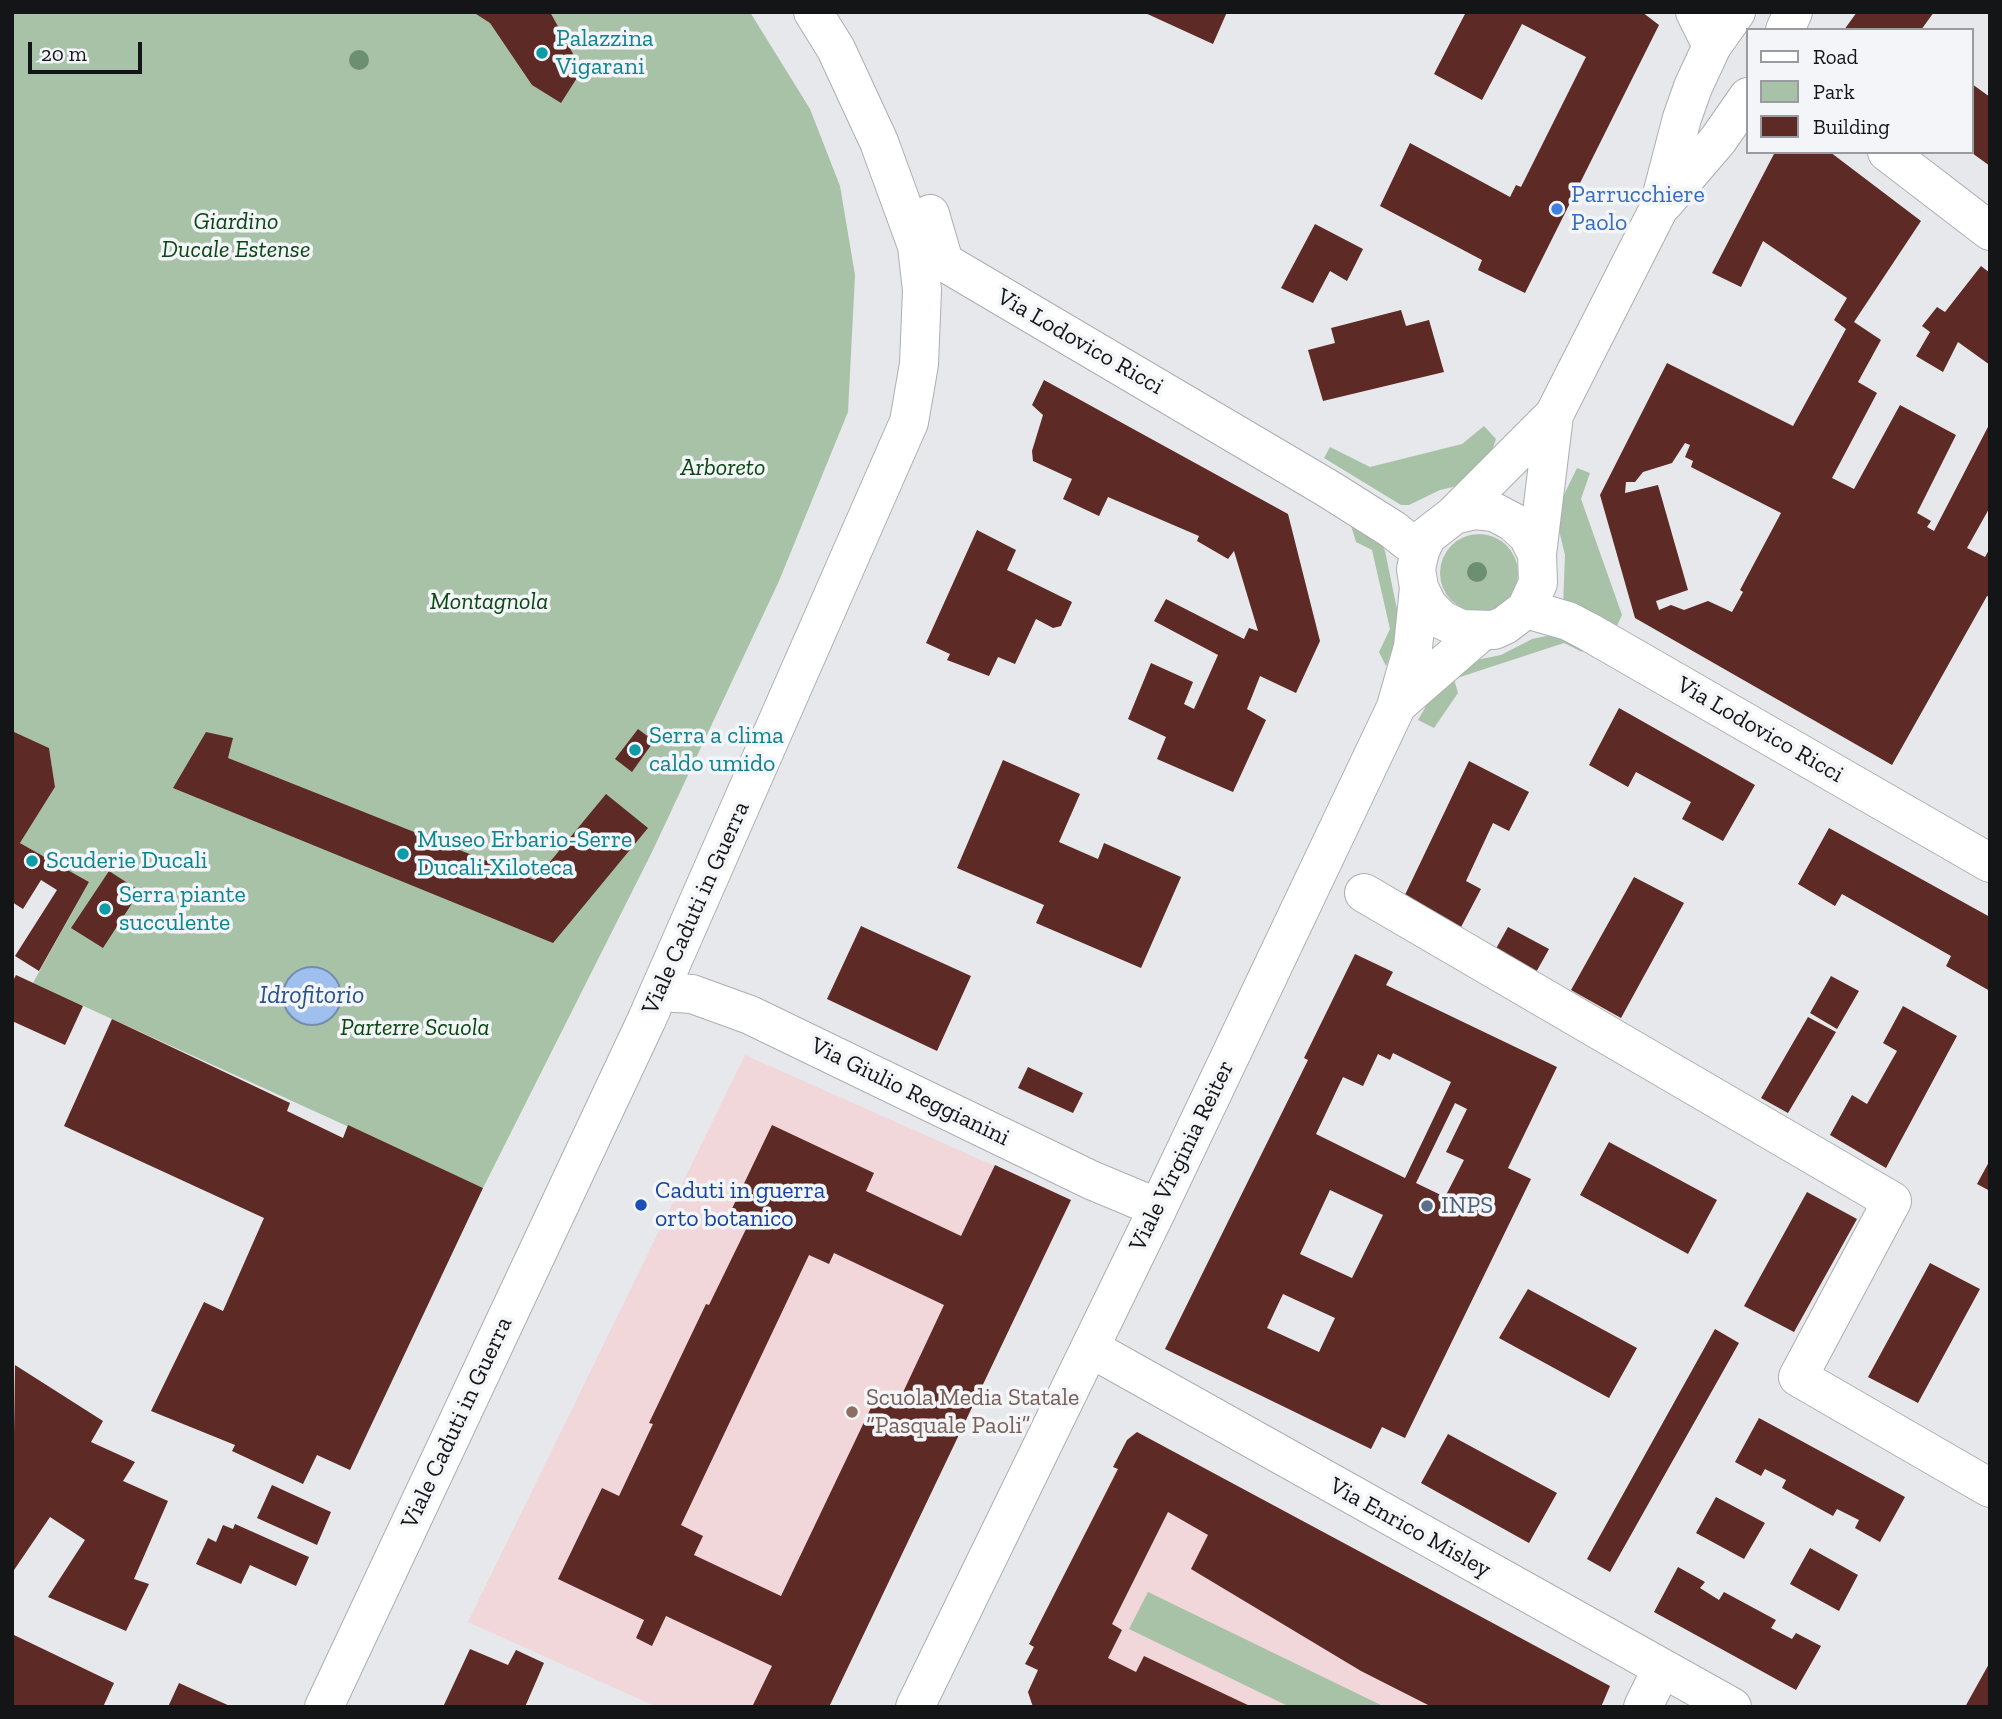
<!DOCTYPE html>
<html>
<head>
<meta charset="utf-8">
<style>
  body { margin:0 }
  #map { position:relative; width:2002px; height:1719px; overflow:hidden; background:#e6e8eb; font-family:"Zilla Slab",serif }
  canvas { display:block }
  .frame { position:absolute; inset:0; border:14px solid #141516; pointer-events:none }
  .legend { position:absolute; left:1746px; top:28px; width:228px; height:126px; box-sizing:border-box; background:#f3f5f8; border:2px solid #9a9b9e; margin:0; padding:9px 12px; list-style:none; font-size:21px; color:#141516 }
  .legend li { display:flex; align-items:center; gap:14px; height:35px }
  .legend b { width:35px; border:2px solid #9a9b9e }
  .scale { position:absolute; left:28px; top:42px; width:114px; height:32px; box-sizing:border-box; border:4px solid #141516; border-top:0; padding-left:9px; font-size:21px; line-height:24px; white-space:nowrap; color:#141516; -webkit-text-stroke:5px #f3f5f8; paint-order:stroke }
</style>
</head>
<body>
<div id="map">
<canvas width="2002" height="1719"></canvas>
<div class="frame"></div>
<ul class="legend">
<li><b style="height:9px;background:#fff"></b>Road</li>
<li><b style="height:19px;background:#a8c2a8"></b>Park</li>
<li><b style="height:19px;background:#5d2a25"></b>Building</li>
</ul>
<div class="scale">20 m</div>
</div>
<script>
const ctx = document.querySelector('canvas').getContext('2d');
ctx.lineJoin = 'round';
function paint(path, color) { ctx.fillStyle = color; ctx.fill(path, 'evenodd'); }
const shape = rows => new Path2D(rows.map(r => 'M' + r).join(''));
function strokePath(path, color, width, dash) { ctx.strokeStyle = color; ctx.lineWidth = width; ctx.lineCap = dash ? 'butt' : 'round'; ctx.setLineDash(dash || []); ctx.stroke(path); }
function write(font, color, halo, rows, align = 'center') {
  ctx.font = font + ' "Zilla Slab",serif'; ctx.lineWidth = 7; ctx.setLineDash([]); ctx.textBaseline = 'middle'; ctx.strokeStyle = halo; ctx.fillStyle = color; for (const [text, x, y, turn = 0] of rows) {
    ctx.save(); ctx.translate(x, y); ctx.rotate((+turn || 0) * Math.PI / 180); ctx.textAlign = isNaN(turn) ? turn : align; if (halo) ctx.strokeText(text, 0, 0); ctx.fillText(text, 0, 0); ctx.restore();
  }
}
paint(shape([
  [745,1055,1071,1200,829,1707,657,1707,468,1622],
  [1137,1432,1610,1686,1601,1707,1033,1707,1028,1692,1038,1671,1025,1664,1034,1647,1029,1644,1117,1469,1113,1467,1127,1440]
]), '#f1d6da');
paint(shape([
  [12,12,750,12,810,109,840,186,855,275,848,412,779,581,652,852,483,1188,33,983,89,882,20,843,55,787,49,748,12,731],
  [1484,426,1496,439,1492,451,1457,486,1440,490,1409,505,1401,505,1324,458,1330,447,1370,467,1462,444],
  [1577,468,1590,473,1581,499,1622,615,1616,628,1563,607,1565,555,1557,522,1559,505],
  [1350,522,1382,544,1385,551,1401,629,1386,666,1379,652,1390,629,1372,550,1356,542],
  '1440 573a39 39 0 1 1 78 0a39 39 0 1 1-78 0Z',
  [1546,636,1564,637,1586,646,1582,652,1564,643,1454,679,1458,693,1434,728,1418,720,1440,682,1466,662,1501,655,1532,639],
  [1148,1592,1385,1707,1290,1707,1129,1629]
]), '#a8c2a8');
const water = shape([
  '283 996a29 29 0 1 1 58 0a29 29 0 1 1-58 0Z'
]);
paint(water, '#9fc0ee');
strokePath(water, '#758dad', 2);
paint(shape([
  [473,12,550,12,582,70,561,103,532,85,490,23],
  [1143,12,1227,12,1213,44],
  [1466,12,1642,12,1659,25,1525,293,1478,270,1482,260,1380,206,1410,143,1510,197,1516,185,1521,187,1586,57,1522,24,1482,100,1434,74],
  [1857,12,1934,12,1921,30,1844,30],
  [1972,84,1990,97,1990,166,1972,153],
  [1775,152,1830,152,1921,221,1854,322,1881,340,1858,382,1877,393,1832,478,1854,489,1900,405,1956,435,1917,513,1931,521,1927,527,1934,531,1990,423,1990,507,1967,548,1985,557,1990,548,1990,597,1987,596,1892,765,1635,618,1600,495,1667,363,1793,426,1846,329,1834,320,1847,298,1763,241,1741,287,1712,273],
  [1685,443,1690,445,1685,457,1693,461,1691,467,1781,513,1740,590,1743,592,1732,612,1708,601,1684,610,1671,605,1659,610,1656,601,1688,590,1658,485,1625,493,1626,482,1635,482,1643,472,1672,463],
  [1315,224,1363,249,1347,281,1330,271,1313,303,1281,288],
  [1981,266,1990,273,1990,365,1958,342,1943,372,1916,356,1930,332,1922,326,1937,307,1945,312],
  [1401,310,1406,326,1429,320,1444,372,1323,401,1308,350,1335,343,1331,328],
  [1044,380,1288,514,1320,641,1296,693,1260,676,1247,709,1266,720,1233,792,1157,759,1166,737,1128,719,1151,663,1193,682,1184,704,1194,709,1218,655,1154,621,1166,599,1244,639,1249,628,1258,631,1234,551,1228,559,1197,541,1199,536,1108,497,1099,516,1063,499,1072,479,1033,461,1032,451,1043,415,1032,405],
  [977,530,1016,550,1007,570,1072,602,1061,626,1053,628,1036,619,1015,664,998,657,989,676,947,660,950,654,926,643],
  [1619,708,1755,785,1723,841,1682,819,1691,802,1636,772,1628,787,1589,765],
  [638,729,654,741,632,772,615,759],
  [12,731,49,748,55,787,20,843,89,882,39,971,15,956,57,890,41,880,23,909,12,902],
  [206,732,233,738,228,758,535,880,606,794,648,828,553,943,173,788],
  [1003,760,1080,794,1059,842,1098,859,1104,843,1181,877,1141,968,1036,923,1044,905,957,868],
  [1469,761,1529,792,1509,831,1493,823,1466,881,1481,889,1460,929,1403,899],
  [1829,828,1990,917,1990,991,1946,966,1951,956,1842,894,1835,906,1798,884],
  [109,871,140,891,103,948,71,928],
  [1634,877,1684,903,1621,1018,1571,990],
  [861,926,971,976,937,1051,827,999],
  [1508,927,1549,949,1534,976,1493,954],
  [1355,954,1393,972,1386,985,1557,1067,1508,1168,1531,1179,1405,1438,1382,1427,1371,1449,1165,1349,1308,1060,1304,1058],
  [1393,1053,1451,1082,1405,1178,1316,1134,1343,1077,1363,1086,1378,1054,1390,1060],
  [1455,1103,1467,1109,1446,1152,1464,1160,1445,1197,1416,1183],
  [1330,1190,1383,1215,1352,1278,1300,1254],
  [1283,1294,1335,1318,1319,1352,1267,1328],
  [16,975,83,1006,65,1045,12,1021,12,983],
  [1831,976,1859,991,1837,1029,1810,1013],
  [1903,1006,1957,1036,1886,1168,1830,1135,1852,1095,1867,1104,1897,1051,1883,1043],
  [1808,1017,1836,1032,1788,1113,1761,1098],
  [112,1019,290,1103,287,1111,343,1138,348,1125,483,1188,350,1470,317,1455,303,1484,232,1451,235,1445,151,1411,204,1302,223,1311,264,1218,64,1126],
  [1028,1067,1083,1093,1073,1113,1018,1088],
  [772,1125,874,1173,866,1191,961,1236,995,1165,1071,1200,829,1707,752,1707,772,1666,666,1616,652,1646,636,1638,644,1620,558,1579,602,1488,619,1496,653,1424,649,1423,706,1304,709,1305,748,1225,728,1217],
  [834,1253,944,1305,898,1403,878,1393,781,1596,694,1555,703,1536,681,1525,809,1255,829,1264],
  [1609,1142,1717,1200,1688,1254,1580,1195],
  [1990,1160,1990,1191,1977,1184],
  [1807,1192,1857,1219,1794,1332,1744,1306],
  [1930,1263,1980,1289,1918,1403,1868,1377],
  [1528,1289,1637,1348,1609,1398,1499,1338],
  [1715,1329,1739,1343,1610,1572,1587,1559],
  [15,1365,103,1421,91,1442,135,1462,123,1481,168,1501,134,1579,149,1584,126,1631,48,1597,85,1540,50,1517,12,1573],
  [1759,1418,1905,1497,1880,1542,1855,1528,1859,1520,1837,1509,1833,1516,1782,1488,1786,1480,1765,1469,1761,1476,1735,1462],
  [1137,1432,1610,1686,1601,1707,1432,1707,1361,1671,1191,1569,1208,1535,1168,1512,1112,1624,1122,1630,1108,1658,1136,1672,1144,1656,1252,1707,1033,1707,1028,1692,1038,1670,1025,1664,1034,1647,1029,1644,1118,1469,1113,1467,1127,1440],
  [1448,1434,1557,1493,1529,1543,1421,1483],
  [272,1485,331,1512,317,1545,257,1518],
  [1716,1497,1765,1523,1744,1559,1696,1533],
  [235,1524,309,1557,296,1586,250,1565,241,1584,196,1564,208,1538,216,1542,223,1525,233,1529],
  [1810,1548,1858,1575,1839,1611,1790,1584],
  [1678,1567,1705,1582,1700,1588,1719,1600,1724,1592,1776,1620,1771,1628,1792,1639,1796,1633,1821,1646,1796,1690,1654,1612],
  [14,1635,114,1683,103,1707,12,1707],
  [470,1649,508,1665,516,1650,544,1663,525,1707,443,1707],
  [1990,1662,1990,1707,1965,1707],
  [179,1683,232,1707,168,1707]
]), '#5d2a25');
const street = shape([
  [1695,12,1712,46],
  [1887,152,1990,231],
  [1397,703,1413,647,1419,588],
  [1364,893,1892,1201,1798,1377,1990,1488],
  [659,992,692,994,750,1015,1091,1180,1158,1208],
  [1090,1348,1732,1707],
  [915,1707,1158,1208,1397,705,1481,632],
  [1643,1707,1661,1670]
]);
const secondary = shape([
  [1785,30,1793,12],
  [1664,203,1718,140,1748,97],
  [930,214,944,262,1327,488,1392,529,1420,551],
  [1454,515,1554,415,1658,210,1682,118,1693,87,1712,46,1736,12],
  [1537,554,1528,536,1513,522,1494,512,1474,510,1454,515,1427,536,1420,551,1416,569,1419,588,1428,606,1442,620,1461,629,1494,630,1505,625,1526,609,1538,583,1537,554,1554,415],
  [1526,609,1568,621,1589,632,1990,863],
  [324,1707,647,1019,909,422,919,364,922,290,917,246,879,142,836,49,813,12]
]);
strokePath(street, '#acaeb1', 40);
strokePath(secondary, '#acaeb1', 40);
strokePath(street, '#fff', 38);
strokePath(secondary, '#fff', 38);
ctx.fillStyle = '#6c8f72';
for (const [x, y] of [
  [359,60],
  [1477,572]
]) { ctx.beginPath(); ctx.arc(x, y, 10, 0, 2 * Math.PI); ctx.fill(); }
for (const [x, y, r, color] of [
  [542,53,7,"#0f9aa8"],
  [1557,209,7,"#3f7fe0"],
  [635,750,7,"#0f9aa8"],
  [403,854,7,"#0f9aa8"],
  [32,861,7,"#0f9aa8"],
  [105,909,7,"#0f9aa8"],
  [641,1205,7,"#1a4fb4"],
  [1427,1206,7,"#5c6f8a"],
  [852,1412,7,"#8d6e63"]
]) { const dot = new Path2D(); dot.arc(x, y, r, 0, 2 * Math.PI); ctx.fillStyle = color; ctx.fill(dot); strokePath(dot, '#f3f5f8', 2.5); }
write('24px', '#0d838f', '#f3f5f8', [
  ["Palazzina",556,39],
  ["Vigarani",556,67],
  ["Serra a clima",649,736],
  ["caldo umido",649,764],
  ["Museo Erbario-Serre",417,840],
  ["Ducali-Xiloteca",417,868],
  ["Scuderie Ducali",46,861],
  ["Serra piante",119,895],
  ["succulente",119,923]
], 'left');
write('24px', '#366cbe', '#f3f5f8', [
  ["Parrucchiere",1571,195],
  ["Paolo",1571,223]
], 'left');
write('italic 24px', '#08470f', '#f3f5f8', [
  ["Giardino",236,222],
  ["Ducale Estense",236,250],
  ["Arboreto",723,468],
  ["Montagnola",489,602],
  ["Parterre Scuola",415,1028]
]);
write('24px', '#141516', '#f3f5f8', [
  ["Via Lodovico Ricci",1080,342,30],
  ["Via Lodovico Ricci",1760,730,30],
  ["Viale Caduti in Guerra",696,908,-66],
  ["Via Giulio Reggianini",910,1092,26],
  ["Viale Virginia Reiter",1182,1156,-64],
  ["Viale Caduti in Guerra",457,1423,-65],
  ["Via Enrico Misley",1410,1528,29]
]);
write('24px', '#164399', '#f3f5f8', [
  ["Caduti in guerra",655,1191],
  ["orto botanico",655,1219]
], 'left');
write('24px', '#4e5e75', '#f3f5f8', [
  ["INPS",1441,1206]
], 'left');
write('24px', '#785e54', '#f3f5f8', [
  ["Scuola Media Statale",866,1398],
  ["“Pasquale Paoli”",866,1426]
], 'left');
write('italic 26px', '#29528b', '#f3f5f8', [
  ["Idrofitorio",312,996]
]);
</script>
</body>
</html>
